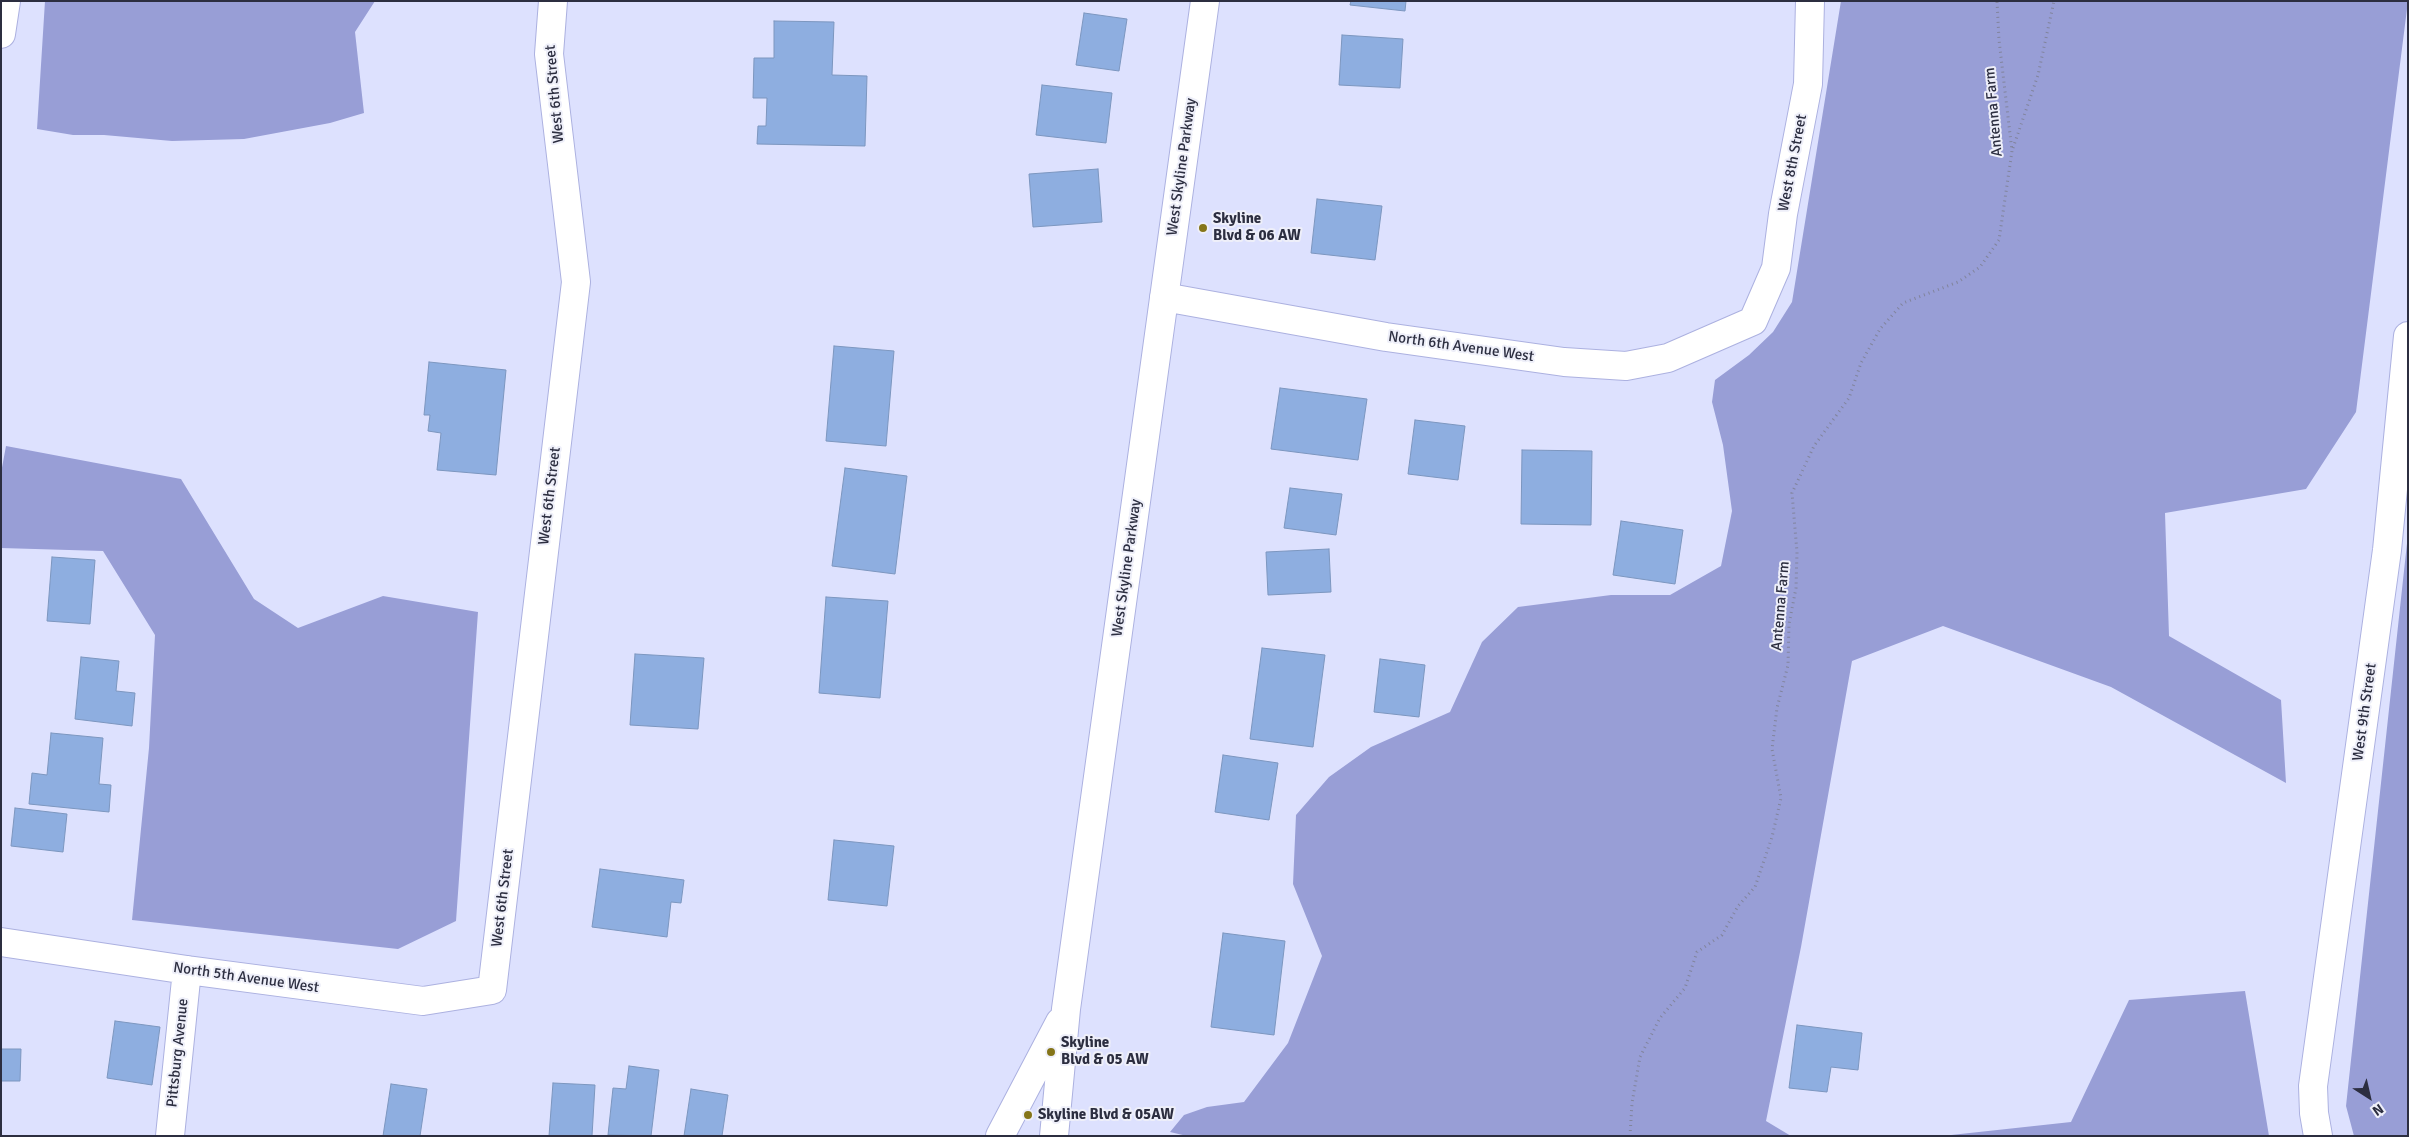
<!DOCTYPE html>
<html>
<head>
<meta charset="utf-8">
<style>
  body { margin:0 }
  #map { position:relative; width:2409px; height:1137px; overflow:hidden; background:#dde1fe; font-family:Signika,sans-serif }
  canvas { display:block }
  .frame { position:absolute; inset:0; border:2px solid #2c2e40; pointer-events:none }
  .north { position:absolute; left:2344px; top:1072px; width:50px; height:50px; -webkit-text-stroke:4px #eeeff9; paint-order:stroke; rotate:145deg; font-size:14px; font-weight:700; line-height:20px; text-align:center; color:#2c2e40 }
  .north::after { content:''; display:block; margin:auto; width:18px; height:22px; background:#2c2e40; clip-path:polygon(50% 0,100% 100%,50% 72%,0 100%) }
</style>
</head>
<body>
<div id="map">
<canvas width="2409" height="1137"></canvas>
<div class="frame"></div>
<div class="north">N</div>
</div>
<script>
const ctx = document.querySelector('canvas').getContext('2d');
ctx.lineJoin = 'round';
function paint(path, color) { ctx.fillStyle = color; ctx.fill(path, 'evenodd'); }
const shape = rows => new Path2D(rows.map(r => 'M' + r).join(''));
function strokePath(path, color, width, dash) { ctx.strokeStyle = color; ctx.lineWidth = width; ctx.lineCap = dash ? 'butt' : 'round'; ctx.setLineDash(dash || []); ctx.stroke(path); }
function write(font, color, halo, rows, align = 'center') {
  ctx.font = font + ' Signika,sans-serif'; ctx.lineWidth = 4; ctx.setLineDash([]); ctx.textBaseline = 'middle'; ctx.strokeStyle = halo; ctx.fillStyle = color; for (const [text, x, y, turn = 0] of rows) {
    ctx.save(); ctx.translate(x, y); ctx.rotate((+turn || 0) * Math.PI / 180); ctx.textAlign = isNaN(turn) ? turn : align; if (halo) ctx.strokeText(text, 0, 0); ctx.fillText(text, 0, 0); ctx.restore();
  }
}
paint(shape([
  [45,1,375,1,355,32,364,113,330,123,244,139,172,141,104,135,73,135,37,129],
  [1841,1,2408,1,2356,412,2306,489,2165,513,2169,636,2281,700,2286,783,2111,687,1943,626,1852,661,1801,947,1766,1121,1791,1136,1187,1136,1170,1132,1184,1115,1207,1107,1244,1102,1288,1043,1322,956,1293,884,1296,815,1329,777,1371,747,1450,712,1482,642,1518,607,1611,595,1670,595,1721,566,1732,511,1723,445,1712,402,1715,380,1749,355,1773,332,1792,302],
  [6,446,181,479,254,599,298,628,383,596,478,612,456,921,398,949,132,920,149,748,155,635,103,551,1,548,1,473],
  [2408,534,2408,1136,2354,1136,2346,1106],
  [2245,991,2269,1136,1942,1136,2071,1122,2129,1000]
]), '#989ed6');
const building = shape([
  [1351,1,1406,1,1405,11,1350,5,1351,1],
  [1084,13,1127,19,1119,71,1076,65,1084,13],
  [774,21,834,22,832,75,867,76,865,146,757,144,758,126,766,126,767,98,753,98,754,58,774,58,774,21],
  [1342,35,1403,39,1400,88,1339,85,1342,35],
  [1042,85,1112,93,1106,143,1036,135,1042,85],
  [1098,169,1102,222,1033,227,1029,174,1098,169],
  [1317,199,1382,206,1375,260,1311,253,1317,199],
  [834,346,894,351,886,446,826,441,834,346],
  [429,362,506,370,496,475,437,470,441,433,428,431,430,415,424,415,429,362],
  [1280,388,1367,399,1358,460,1271,449,1280,388],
  [1415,420,1465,426,1458,480,1408,474,1415,420],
  [1522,450,1592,451,1591,525,1521,524,1522,450],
  [845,468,907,476,895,574,832,566,845,468],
  [1290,488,1342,494,1336,535,1284,528,1290,488],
  [1621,521,1683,530,1675,584,1613,575,1621,521],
  [1329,549,1331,592,1268,595,1266,552,1329,549],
  [52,557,95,560,90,624,47,621,52,557],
  [826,597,888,601,880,698,819,693,826,597],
  [1262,648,1325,655,1313,747,1250,739,1262,648],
  [635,654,704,658,698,729,630,725,635,654],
  [81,657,119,661,116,691,135,693,132,726,75,719,81,657],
  [1380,659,1425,665,1419,717,1374,712,1380,659],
  [51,733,103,738,99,784,111,785,109,812,29,804,32,773,47,775,51,733],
  [1223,755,1278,763,1269,820,1215,812,1223,755],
  [15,808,67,814,63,852,11,846,15,808],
  [834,840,894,846,887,906,828,900,834,840],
  [600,869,684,880,681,903,671,902,667,937,592,927,600,869],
  [1223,933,1285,941,1274,1035,1211,1027,1223,933],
  [115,1021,160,1027,152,1085,107,1078,115,1021],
  [1797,1025,1862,1033,1858,1070,1831,1067,1827,1092,1789,1088,1797,1025],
  [1,1049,21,1049,20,1081,1,1081,1,1049],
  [629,1066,659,1070,651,1136,608,1135,613,1088,626,1089,629,1066],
  [553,1083,595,1085,592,1136,549,1136,553,1083],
  [391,1084,427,1089,420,1136,383,1136,391,1084],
  [691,1089,728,1095,722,1136,684,1136,691,1089]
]);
paint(building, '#8eaee0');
strokePath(building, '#7c96bf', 1);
const minor = shape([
  [1,34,6,1],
  [1164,297,1386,337,1564,362,1626,366,1668,358,1753,321,1776,268,1783,214,1808,84,1810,1],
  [1,942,187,970,423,1001,492,990,576,282,549,54,553,1],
  [170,1136,187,970],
  [1000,1136,1060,1022],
  [1054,1136,1066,1009,1205,1],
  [2318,1136,2314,1113,2313,1086,2387,550,2408,336]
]);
strokePath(minor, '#acb1e0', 30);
strokePath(shape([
  [2013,148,2038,75,2054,1],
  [1630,1136,1632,1103,1640,1057,1660,1018,1685,988,1697,952,1722,935,1738,906,1755,887,1772,837,1781,798,1772,749,1777,708,1788,665,1789,624,1796,588,1797,552,1792,493,1814,446,1849,398,1861,363,1880,329,1903,303,1958,282,1980,267,1999,240,2012,151,1999,40,1997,1]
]), '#81849c', 3, [1, 4]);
strokePath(minor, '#fff', 28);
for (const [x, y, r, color] of [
  [1203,228,5,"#857519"],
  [1051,1052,5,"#857519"],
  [1028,1115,5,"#857519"]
]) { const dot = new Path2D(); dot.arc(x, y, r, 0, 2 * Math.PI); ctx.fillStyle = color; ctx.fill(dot); strokePath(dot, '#eeeff9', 2); }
write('15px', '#2c2e40', '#eeeff9', [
  ["West 6th Street",555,94,-95],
  ["Antenna Farm",1994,112,-95],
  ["West 8th Street",1793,163,-79],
  ["West Skyline Parkway",1182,167,-82],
  ["North 6th Avenue West",1461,347,8],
  ["West 6th Street",550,496,-83],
  ["West Skyline Parkway",1127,568,-82],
  ["Antenna Farm",1781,606,-85],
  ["West 9th Street",2365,712,-82],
  ["West 6th Street",503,898,-83],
  ["North 5th Avenue West",246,978,8],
  ["Pittsburg Avenue",178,1053,-84]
]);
write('bold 15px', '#2c2e40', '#eeeff9', [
  ["Skyline",1213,219],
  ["Blvd & 06 AW",1213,236],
  ["Skyline",1061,1043],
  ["Blvd & 05 AW",1061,1060],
  ["Skyline Blvd & 05AW",1038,1115]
], 'left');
</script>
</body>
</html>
